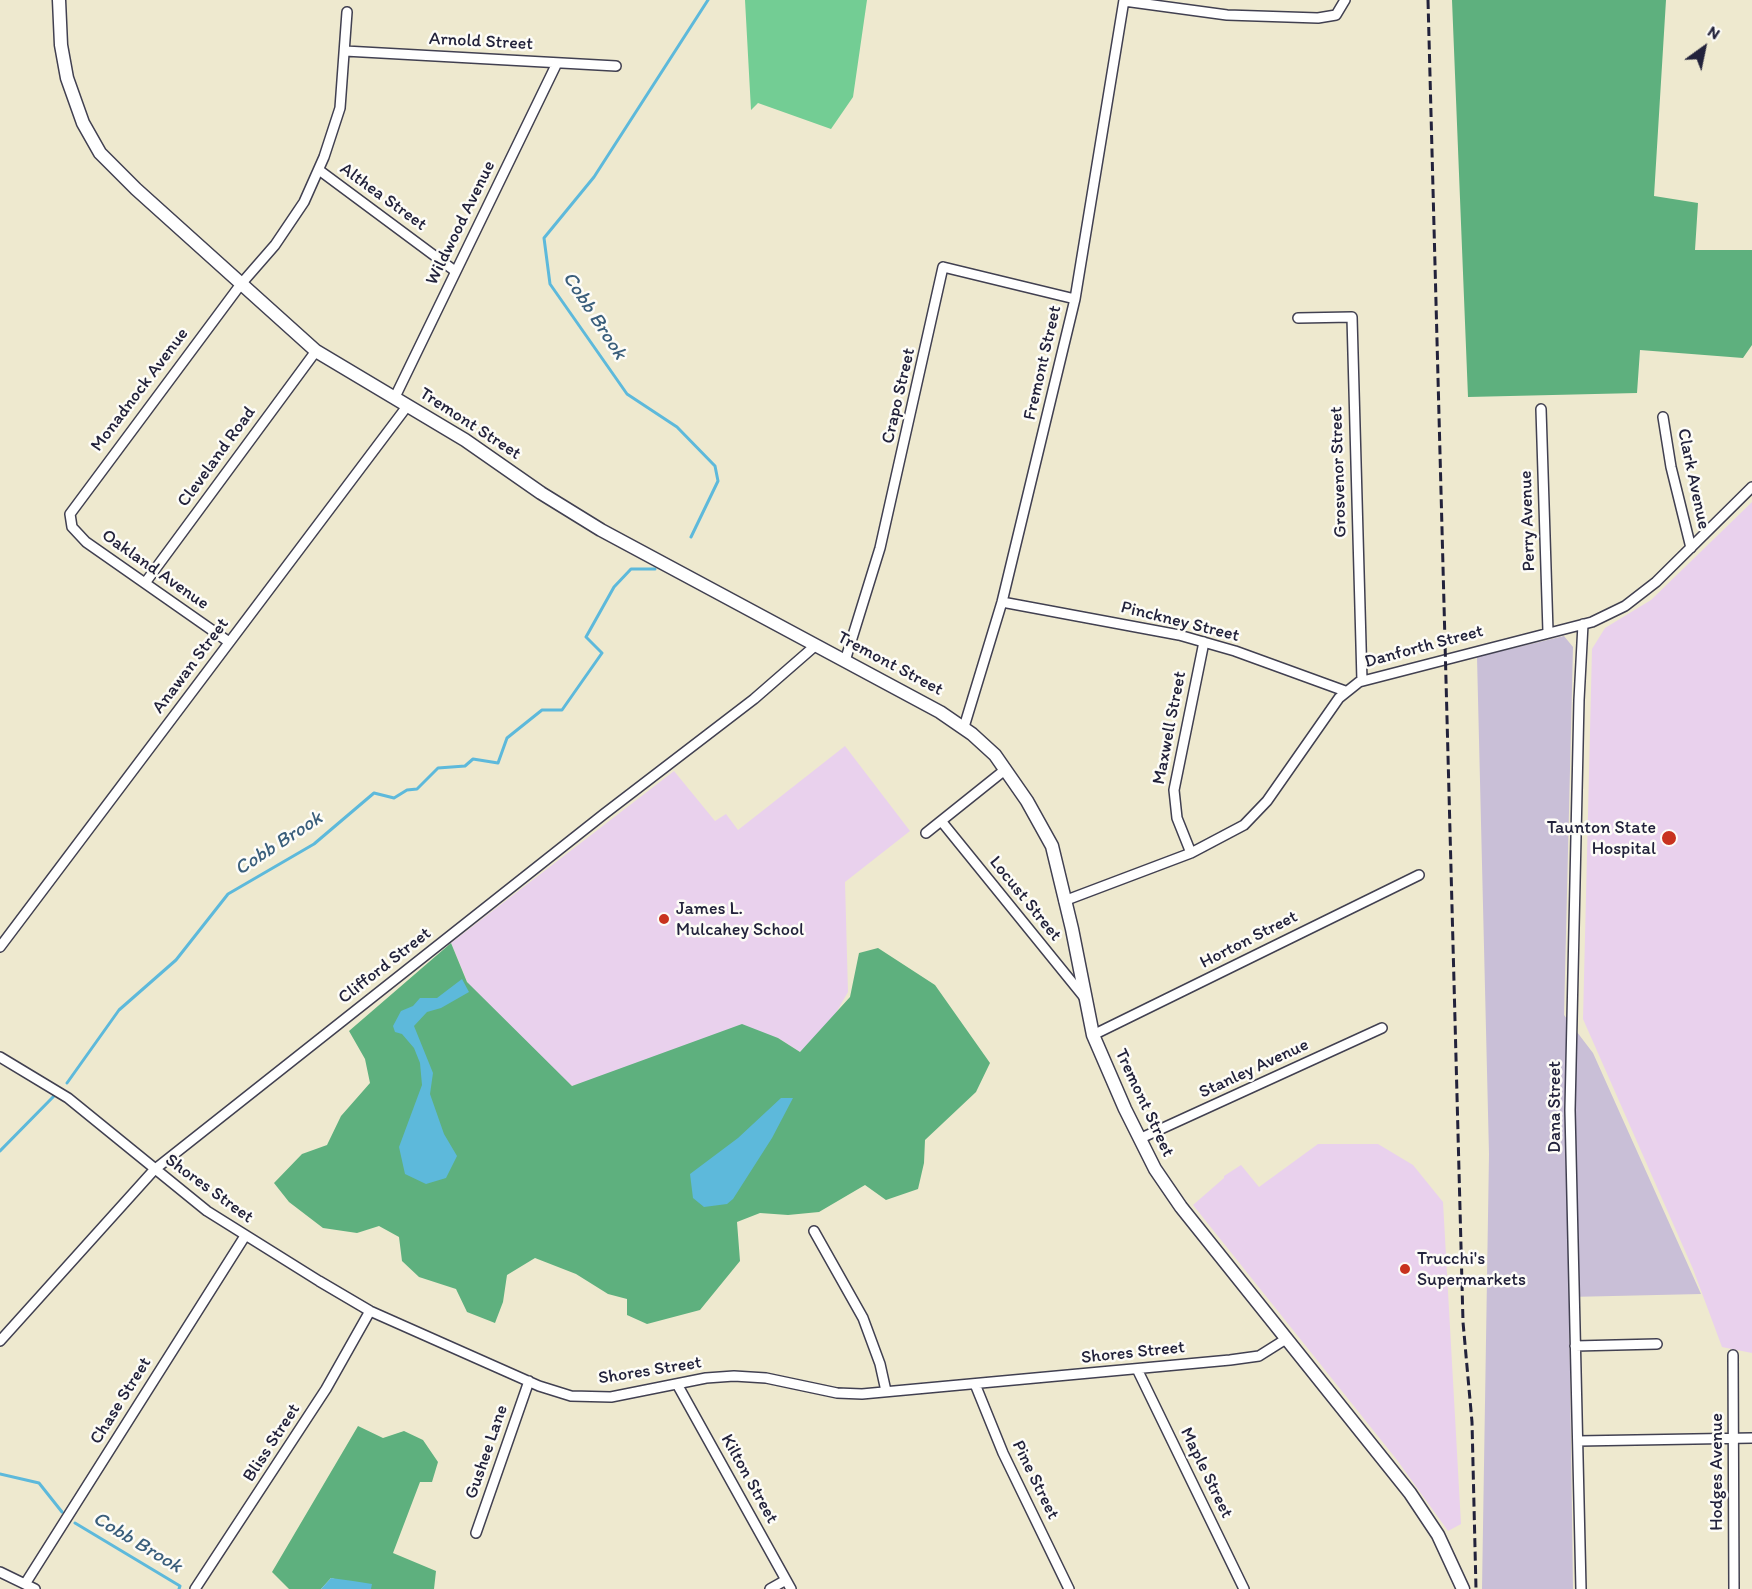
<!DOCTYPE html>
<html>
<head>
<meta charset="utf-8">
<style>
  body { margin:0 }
  #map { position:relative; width:1752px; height:1589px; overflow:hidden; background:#eee9cf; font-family:Itim,sans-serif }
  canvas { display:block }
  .north { position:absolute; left:1674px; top:18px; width:60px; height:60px; -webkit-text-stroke:4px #fdfcf7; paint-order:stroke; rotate:33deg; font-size:16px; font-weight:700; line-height:24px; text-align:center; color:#22223b }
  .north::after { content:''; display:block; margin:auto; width:21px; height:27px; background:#22223b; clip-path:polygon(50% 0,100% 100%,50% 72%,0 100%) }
</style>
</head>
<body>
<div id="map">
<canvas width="1752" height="1589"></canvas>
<div class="north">N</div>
</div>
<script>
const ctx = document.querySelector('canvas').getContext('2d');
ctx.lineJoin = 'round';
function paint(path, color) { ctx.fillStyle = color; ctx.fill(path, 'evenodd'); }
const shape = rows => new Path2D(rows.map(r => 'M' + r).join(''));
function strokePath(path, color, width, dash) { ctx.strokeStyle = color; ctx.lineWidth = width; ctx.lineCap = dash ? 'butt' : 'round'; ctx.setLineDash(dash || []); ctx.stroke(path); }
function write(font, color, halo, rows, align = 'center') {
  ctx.font = font + ' Itim,sans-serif'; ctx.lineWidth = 5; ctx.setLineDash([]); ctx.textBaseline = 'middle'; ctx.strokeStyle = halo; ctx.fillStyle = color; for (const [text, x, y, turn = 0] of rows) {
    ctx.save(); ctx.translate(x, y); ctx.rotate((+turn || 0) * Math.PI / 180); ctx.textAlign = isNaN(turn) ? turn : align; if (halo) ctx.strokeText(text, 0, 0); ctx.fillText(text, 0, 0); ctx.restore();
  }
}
paint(shape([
  [1752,502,1752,1353,1722,1347,1693,1269,1583,1019,1592,649,1605,628,1651,600],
  [845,746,910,831,845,882,848,992,829,1025,800,1052,778,1038,668,1059,572,1086,477,1005,451,943,674,771,715,821,726,814,738,830],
  [1318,1144,1378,1144,1413,1165,1443,1202,1461,1524,1448,1531,1397,1460,1193,1205,1224,1178,1224,1176,1241,1165,1259,1187]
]), '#e9d1ed');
paint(shape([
  [1564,636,1573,647,1564,1015,1593,1053,1701,1294,1569,1297,1573,1589,1482,1589,1489,1154,1477,657]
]), '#c9bfd7');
paint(shape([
  [745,0,867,0,853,97,831,129,758,103,751,110]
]), '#73cd94');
paint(shape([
  [1452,0,1666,0,1654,196,1698,203,1695,250,1752,250,1752,345,1743,358,1640,350,1637,393,1468,397],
  [451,943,467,982,572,1086,742,1024,778,1038,800,1052,850,997,859,953,878,948,935,985,990,1063,976,1092,925,1140,924,1163,918,1189,886,1200,865,1185,819,1212,788,1215,760,1213,737,1222,740,1261,700,1310,647,1324,627,1315,627,1299,608,1294,576,1274,535,1258,507,1275,503,1302,495,1323,467,1312,456,1289,419,1277,402,1261,399,1237,379,1226,357,1233,323,1228,289,1202,274,1183,302,1154,327,1145,341,1116,370,1083,365,1059,349,1031],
  [358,1426,383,1438,404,1431,423,1440,438,1462,432,1482,420,1482,393,1553,436,1571,434,1589,371,1589,331,1578,321,1589,289,1589,272,1572]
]), '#5eb07e');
paint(shape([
  [462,979,469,992,441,1008,427,1012,414,1026,433,1073,430,1094,444,1134,457,1156,446,1178,426,1184,405,1174,399,1147,422,1085,420,1063,414,1048,402,1034,395,1032,393,1026,401,1011,413,1006,420,998,437,998],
  [781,1098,793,1098,772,1138,733,1199,727,1204,704,1207,693,1198,690,1174,738,1138],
  [331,1578,353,1581,372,1584,371,1589,321,1589]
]), '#5db9db');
strokePath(shape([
  [691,537,718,481,715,466,677,427,627,394,550,284,544,238,594,177,708,0],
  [67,1083,119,1010,176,960,228,894,314,844,374,793,394,798,407,790,417,789,438,768,465,766,473,759,498,763,507,738,542,710,562,710,602,653,586,637,614,587,631,569,655,569],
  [0,1151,54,1096],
  [0,1474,39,1483,62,1512],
  [75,1523,180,1586,179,1589]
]), '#5db9db', 3);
const minor = shape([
  [1124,1,1227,15,1318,18,1336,15,1345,0],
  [345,51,616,66],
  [319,170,455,271],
  [1298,318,1352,317,1362,681],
  [395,397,557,63],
  [1541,409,1548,632],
  [1663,417,1671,467,1691,548],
  [145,583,316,351],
  [1002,602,1179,635,1235,651,1345,691],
  [229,642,86,542,72,527,70,514,241,284,275,245,304,202,324,157,340,108,347,12],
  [845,661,880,548,943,267,1075,299],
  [964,727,1002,602,1075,299,1124,0],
  [942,822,1084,997],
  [926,833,1006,769],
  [1191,853,1177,818,1174,790,1204,642],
  [1064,901,1191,853,1244,825,1267,801,1339,698,1359,682,1592,622,1625,606,1656,582,1752,487],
  [0,947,408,405],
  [1093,1035,1419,875],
  [0,1057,68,1098,207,1211,319,1281,370,1311,539,1386,571,1396,611,1397,706,1378,734,1376,766,1378,837,1393,862,1394,1230,1360,1259,1356,1286,1339],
  [1139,1139,1382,1028],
  [814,1231,863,1318,880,1364,886,1391],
  [0,1341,154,1170,604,814,754,699,816,645],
  [1575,1346,1657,1344],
  [1733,1355,1734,1589],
  [1138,1371,1244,1589],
  [677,1384,791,1589],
  [975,1384,1003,1453,1069,1589],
  [1578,1441,1752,1438],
  [476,1533,529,1381],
  [0,1572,35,1589],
  [25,1584,245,1236],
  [195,1589,326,1389,370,1311],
  [770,1589,786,1580],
  [1581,1589,1570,1110,1579,700,1583,624]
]);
const major = shape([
  [59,0,61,45,67,78,83,123,100,153,136,189,316,351,465,440,541,493,601,530,940,712,972,734,995,755,1027,801,1052,846,1072,929,1093,1035,1125,1109,1155,1169,1181,1207,1410,1493,1438,1535,1463,1589]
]);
strokePath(minor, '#414051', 12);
strokePath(major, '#414051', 15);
strokePath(minor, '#fff', 9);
strokePath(major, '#fff', 12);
strokePath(shape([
  [1428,0,1463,1322,1472,1422,1476,1589]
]), '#22223b', 3, [9, 4.5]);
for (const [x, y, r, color] of [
  [1669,838,8,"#c8321e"],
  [664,919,6,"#c8321e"],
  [1405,1269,6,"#c8321e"]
]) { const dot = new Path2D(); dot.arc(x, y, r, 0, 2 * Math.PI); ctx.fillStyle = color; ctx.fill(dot); strokePath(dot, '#fdfcf7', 2); }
write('18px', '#22223b', '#fdfcf7', [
  ["Arnold Street",481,42,3],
  ["Althea Street",383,197,36],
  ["Wildwood Avenue",461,223,-64],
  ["Fremont Street",1043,363,-77],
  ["Monadnock Avenue",140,390,-53],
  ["Crapo Street",899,396,-77],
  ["Tremont Street",470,424,33],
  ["Cleveland Road",217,457,-54],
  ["Grosvenor Street",1339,472,-92],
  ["Clark Avenue",1693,479,78],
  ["Perry Avenue",1528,521,-92],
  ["Oakland Avenue",155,570,35],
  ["Pinckney Street",1180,622,14],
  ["Danforth Street",1424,647,-15],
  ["Tremont Street",890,664,28],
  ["Anawan Street",191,666,-53],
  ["Maxwell Street",1170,728,-79],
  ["Locust Street",1025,899,51],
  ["Horton Street",1249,940,-27],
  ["Clifford Street",385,966,-38],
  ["Stanley Avenue",1254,1069,-25],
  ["Tremont Street",1144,1103,65],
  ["Dana Street",1555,1107,-90],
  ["Shores Street",209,1189,36],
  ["Shores Street",1133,1353,-6],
  ["Shores Street",650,1371,-9],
  ["Chase Street",121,1401,-58],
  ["Bliss Street",272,1443,-57],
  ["Gushee Lane",487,1452,-71],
  ["Hodges Avenue",1717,1472,-90],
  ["Maple Street",1206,1473,64],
  ["Kilton Street",749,1479,61],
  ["Pine Street",1035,1480,64]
]);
write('18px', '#22223b', '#fdfcf7', [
  ["Taunton State",1656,828,"right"],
  ["Hospital",1656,849,"right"],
  ["James L.",676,909],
  ["Mulcahey School",676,930],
  ["Trucchi's",1417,1259],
  ["Supermarkets",1417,1280]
], 'left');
write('italic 20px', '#3a5e7b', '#fdfcf7', [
  ["Cobb Brook",594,316,57],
  ["Cobb Brook",279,844,-33],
  ["Cobb Brook",137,1543,31]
]);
</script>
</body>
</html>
